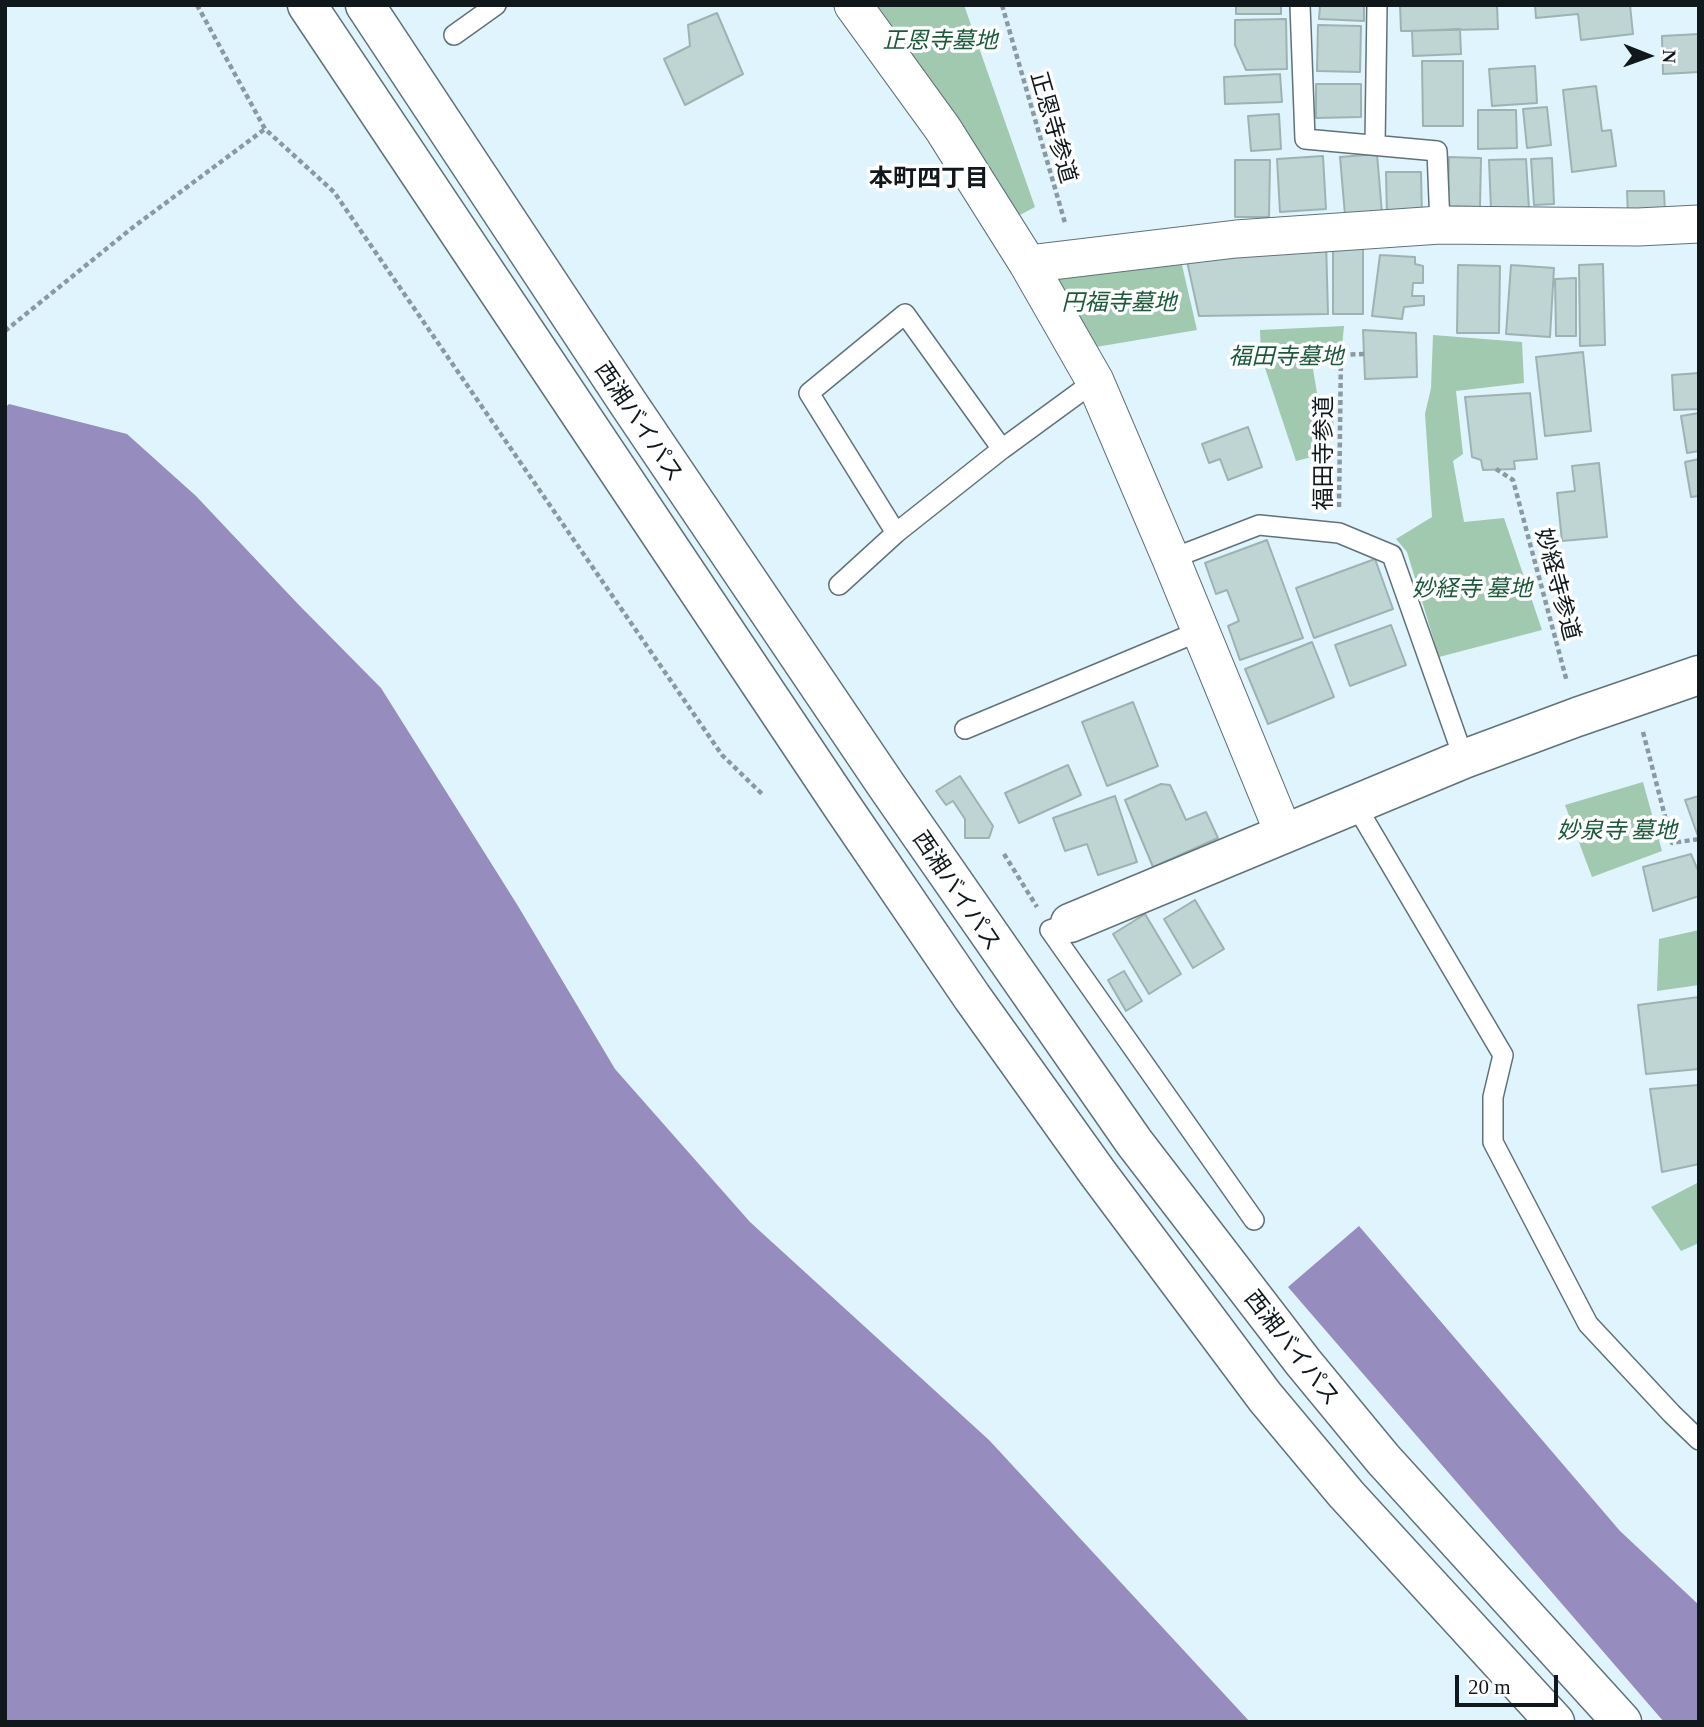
<!DOCTYPE html>
<html>
<head>
<meta charset="utf-8">
<style>
  body { margin:0 }
  #map { position:relative; width:1704px; height:1727px; overflow:hidden; background:#dff4fd; font-family:Georgia,serif }
  canvas { display:block }
  .frame { position:absolute; inset:0; border:7px solid #11181c; pointer-events:none }
  .north { position:absolute; left:1613px; top:21px; width:70px; height:70px; -webkit-text-stroke:5px #fff; paint-order:stroke; rotate:91deg; font-size:19px; font-weight:700; line-height:28px; text-align:center; color:#11181c }
  .north::after { content:''; display:block; margin:auto; width:24px; height:32px; background:#11181c; clip-path:polygon(50% 0,100% 100%,50% 72%,0 100%) }
  .scale { position:absolute; left:1455px; top:1675px; width:103px; height:32px; box-sizing:border-box; border:4px solid #11181c; border-top:0; padding-left:9px; font-size:21px; line-height:24px; white-space:nowrap; color:#11181c; -webkit-text-stroke:5px #fff; paint-order:stroke }
</style>
</head>
<body>
<div id="map">
<canvas width="1704" height="1727"></canvas>
<div class="frame"></div>
<div class="north">N</div>
<div class="scale">20 m</div>
</div>
<script>
const ctx = document.querySelector('canvas').getContext('2d');
ctx.lineJoin = 'round';
function paint(path, color) { ctx.fillStyle = color; ctx.fill(path, 'evenodd'); }
const shape = rows => new Path2D(rows.map(r => 'M' + r).join(''));
function strokePath(path, color, width, dash) { ctx.strokeStyle = color; ctx.lineWidth = width; ctx.lineCap = dash ? 'butt' : 'round'; ctx.setLineDash(dash || []); ctx.stroke(path); }
function write(font, color, halo, rows, align = 'center') {
  ctx.font = font + ' Georgia,"Noto Sans JP",serif'; ctx.lineWidth = 7; ctx.setLineDash([]); ctx.textBaseline = 'middle'; ctx.strokeStyle = halo; ctx.fillStyle = color; for (const [text, x, y, turn = 0] of rows) {
    ctx.save(); ctx.translate(x, y); ctx.rotate((+turn || 0) * Math.PI / 180); ctx.textAlign = isNaN(turn) ? turn : align; if (halo) ctx.strokeText(text, 0, 0); ctx.fillText(text, 0, 0); ctx.restore();
  }
}
paint(shape([
  [877,5,964,5,1035,207,1018,216],
  [1179,252,1197,330,1090,348,1044,269],
  [1344,326,1342,347,1310,351,1317,393,1331,402,1334,427,1324,454,1296,461,1261,356,1260,330],
  [1433,335,1522,342,1524,383,1456,391,1463,454,1453,461,1464,522,1504,518,1542,630,1439,657,1407,552,1396,539,1432,517,1425,414,1431,388],
  [1643,782,1662,851,1592,877,1565,805],
  [1699,930,1699,985,1657,991,1659,939],
  [1699,1182,1699,1243,1681,1251,1651,1207]
]), '#a0c9af');
paint(shape([
  [9,404,127,434,196,496,297,603,381,688,518,906,615,1069,750,1222,989,1440,1250,1722,5,1722,5,408],
  [1359,1226,1620,1531,1699,1605,1699,1722,1664,1722,1288,1287]
]), '#978cbe');
const building = shape([
  [1236,5,1281,5,1281,14,1236,14,1236,5],
  [1320,5,1364,5,1364,21,1319,19,1320,5],
  [1400,5,1497,5,1498,29,1401,31,1400,5],
  [1535,5,1630,5,1633,34,1581,40,1578,14,1536,18,1535,5],
  [717,13,743,74,685,105,664,59,690,46,688,25,717,13],
  [1286,19,1287,69,1246,70,1235,45,1235,20,1286,19],
  [1318,25,1361,26,1360,72,1317,71,1318,25],
  [1460,29,1461,54,1413,56,1412,31,1460,29],
  [1699,34,1699,72,1663,74,1662,36,1699,34],
  [1422,61,1463,61,1463,126,1423,126,1422,61],
  [1535,66,1537,103,1492,106,1489,69,1535,66],
  [1280,74,1282,102,1225,104,1224,77,1280,74],
  [1316,84,1361,84,1361,117,1316,118,1316,84],
  [1596,86,1602,131,1611,130,1616,166,1572,172,1563,90,1596,86],
  [1547,107,1551,145,1527,148,1523,109,1547,107],
  [1478,110,1516,110,1517,148,1478,149,1478,110],
  [1279,114,1281,149,1251,151,1248,116,1279,114],
  [1377,154,1382,213,1345,215,1340,157,1377,154],
  [1323,156,1326,209,1280,212,1277,159,1323,156],
  [1449,157,1481,158,1480,207,1448,206,1449,157],
  [1552,158,1554,204,1534,205,1531,159,1552,158],
  [1526,159,1529,209,1491,210,1489,160,1526,159],
  [1235,160,1270,160,1269,217,1235,217,1235,160],
  [1386,172,1421,172,1422,218,1387,218,1386,172],
  [1627,191,1664,191,1665,214,1628,216,1627,191],
  [1326,241,1328,314,1199,316,1185,252,1326,241],
  [1333,246,1363,246,1363,314,1333,314,1333,246],
  [1380,255,1415,257,1415,264,1423,266,1423,283,1413,283,1412,296,1424,296,1424,305,1404,307,1402,319,1372,316,1380,255],
  [1603,264,1605,345,1580,346,1579,265,1603,264],
  [1458,265,1500,266,1499,333,1457,333,1458,265],
  [1511,265,1554,268,1550,337,1506,334,1511,265],
  [1576,278,1576,336,1556,336,1555,279,1576,278],
  [1363,330,1416,333,1417,377,1365,379,1363,330],
  [1583,352,1591,431,1545,436,1536,357,1583,352],
  [1699,373,1699,409,1674,410,1672,375,1699,373],
  [1530,393,1537,459,1514,461,1515,469,1483,470,1481,460,1472,457,1465,397,1530,393],
  [1699,413,1699,451,1687,453,1681,416,1699,413],
  [1248,427,1262,467,1228,480,1220,459,1209,463,1202,444,1248,427],
  [1699,459,1699,496,1691,497,1685,462,1699,459],
  [1599,463,1607,537,1562,541,1557,493,1575,491,1572,466,1599,463],
  [1267,540,1303,638,1240,660,1228,626,1239,621,1227,590,1216,594,1205,563,1267,540],
  [1375,559,1393,609,1314,638,1296,588,1375,559],
  [1391,625,1406,665,1350,686,1335,645,1391,625],
  [1312,642,1334,697,1268,724,1245,669,1312,642],
  [1133,702,1158,766,1107,786,1082,722,1133,702],
  [1068,765,1081,795,1019,823,1005,793,1068,765],
  [960,776,993,826,989,838,965,838,965,819,953,801,946,805,936,791,960,776],
  [1161,784,1170,785,1186,820,1206,812,1218,838,1153,867,1125,800,1161,784],
  [1115,796,1137,862,1098,875,1087,844,1065,851,1053,818,1115,796],
  [1699,796,1699,839,1685,800,1699,796],
  [1691,854,1699,873,1699,896,1653,911,1643,867,1691,854],
  [1195,900,1224,949,1193,968,1164,919,1195,900],
  [1145,914,1181,974,1149,994,1113,934,1145,914],
  [1124,971,1142,1001,1126,1011,1108,980,1124,971],
  [1699,997,1699,1069,1646,1074,1638,1005,1699,997],
  [1699,1085,1699,1164,1662,1172,1650,1089,1699,1085]
]);
paint(building, '#bed5d4');
strokePath(building, '#9db3b2', 2);
const lane = shape([
  [1300,5,1305,139,1437,151,1440,225],
  [454,35,496,5],
  [1375,145,1377,5],
  [896,533,809,393,905,314,1002,449],
  [1171,559,1259,525,1339,533,1392,555,1464,759],
  [839,585,896,533,1002,449,1095,381],
  [965,729,1200,631],
  [1355,804,1503,1055,1493,1097,1493,1142,1588,1324,1672,1414,1699,1440],
  [1070,923,1050,930,1254,1220]
]);
const street = shape([
  [853,5,943,129,1028,264,1095,381,1171,559,1284,834],
  [1028,264,1236,239,1440,225,1638,227,1699,224]
]);
const secondary = shape([
  [1070,923,1464,759,1577,717,1699,675]
]);
const highway = shape([
  [307,5,842,806,972,997,1097,1172,1265,1397,1346,1494,1555,1722],
  [365,5,628,403,886,785,1134,1142,1303,1362,1383,1459,1622,1722]
]);
strokePath(lane, '#607279', 22);
strokePath(street, '#607279', 39);
strokePath(secondary, '#607279', 41);
strokePath(highway, '#607279', 41);
strokePath(shape([
  [197,5,265,129,334,192,722,755,763,795],
  [1002,5,1065,223],
  [5,331,132,228,265,129],
  [1496,469,1513,480,1567,682],
  [1339,507,1341,355,1364,354],
  [1643,732,1672,843,1699,839],
  [1004,854,1037,907]
]), '#8b9aa1', 4.5, [5, 3.5]);
strokePath(lane, '#fff', 19);
strokePath(street, '#fff', 37);
strokePath(secondary, '#fff', 38);
strokePath(highway, '#fff', 38);
write('italic 23px', '#1a593a', '#fff', [
  ["正恩寺墓地",940,39],
  ["円福寺墓地",1119,301],
  ["福田寺墓地",1286,355],
  ["妙経寺 墓地",1472,587],
  ["妙泉寺 墓地",1617,829]
]);
write('23px', '#11181c', '#fff', [
  ["正恩寺参道",1055,127,74],
  ["西湘バイパス",640,421,56],
  ["福田寺参道",1322,453,-90],
  ["妙経寺参道",1559,584,75],
  ["西湘バイパス",958,890,56],
  ["西湘バイパス",1293,1347,52]
]);
write('bold 24px', '#11181c', '#fff', [
  ["本町四丁目",929,177]
]);
</script>
</body>
</html>
